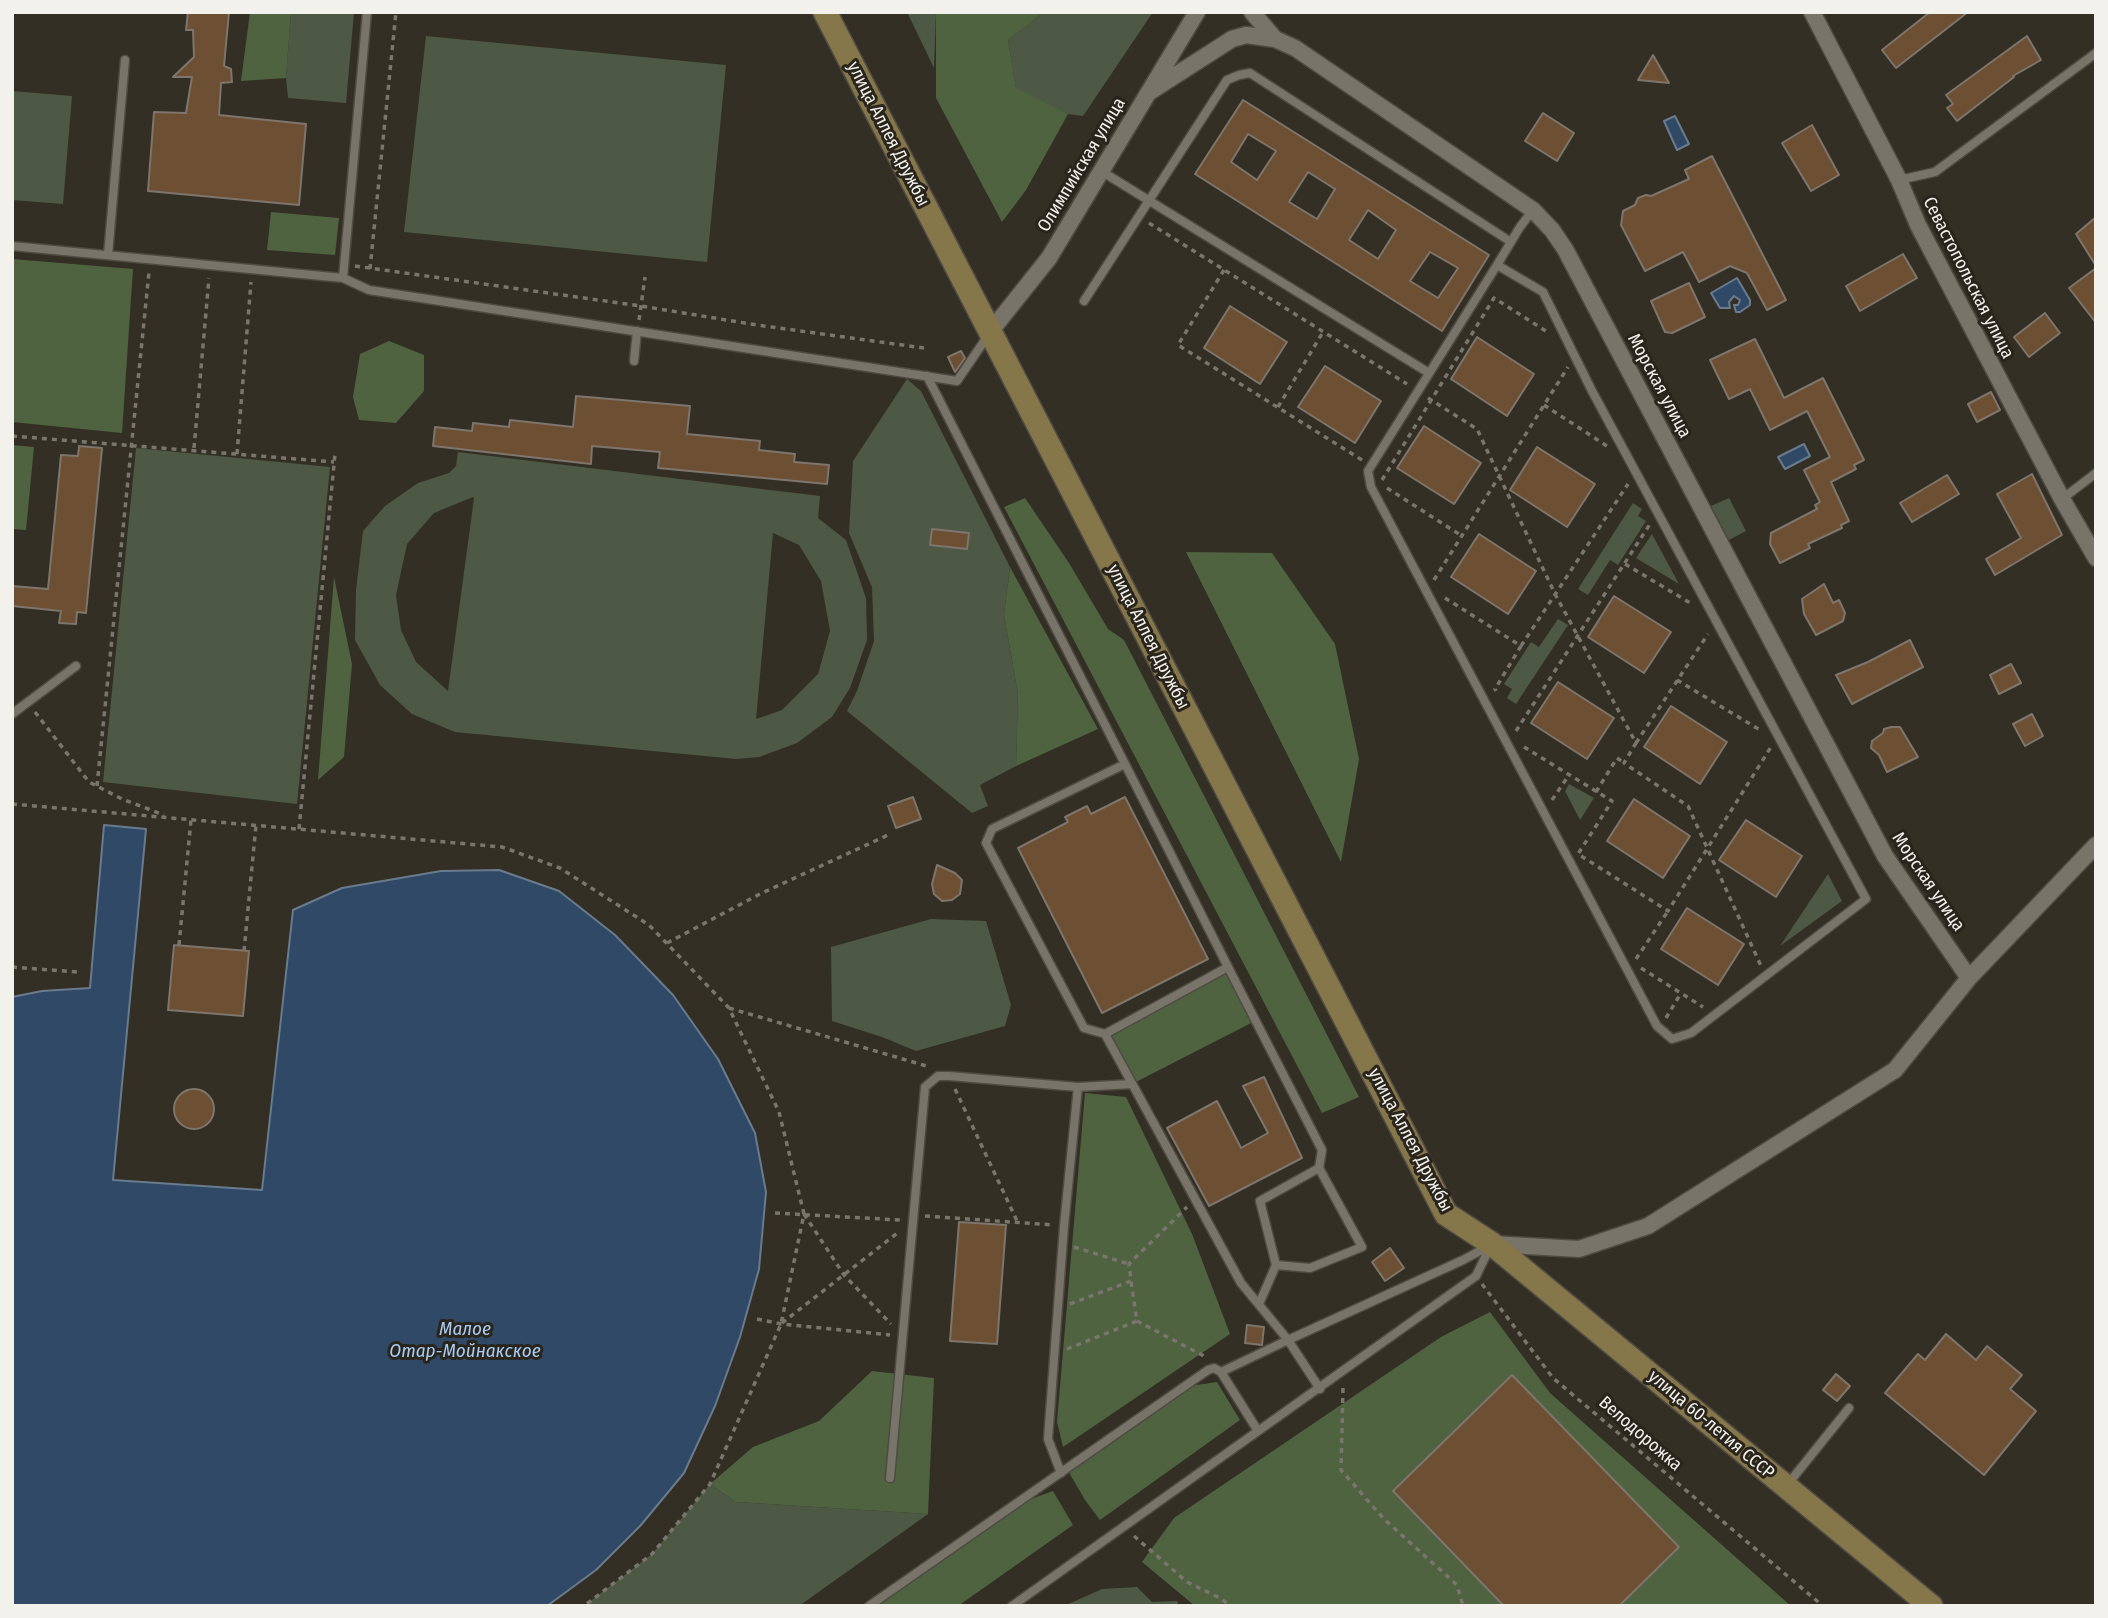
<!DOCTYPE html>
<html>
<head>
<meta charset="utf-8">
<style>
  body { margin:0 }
  #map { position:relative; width:2108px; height:1618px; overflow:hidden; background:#332f25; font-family:"Fira Sans Condensed",sans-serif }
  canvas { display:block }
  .frame { position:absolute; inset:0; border:14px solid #f3f1eb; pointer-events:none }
</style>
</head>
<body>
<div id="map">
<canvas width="2108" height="1618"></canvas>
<div class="frame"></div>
</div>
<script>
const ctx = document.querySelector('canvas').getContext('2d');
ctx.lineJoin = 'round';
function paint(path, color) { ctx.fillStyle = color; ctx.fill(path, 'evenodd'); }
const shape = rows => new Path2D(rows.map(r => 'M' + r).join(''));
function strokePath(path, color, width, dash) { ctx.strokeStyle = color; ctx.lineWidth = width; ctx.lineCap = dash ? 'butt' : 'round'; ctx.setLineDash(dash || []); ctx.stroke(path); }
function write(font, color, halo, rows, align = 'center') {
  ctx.font = font + ' "Fira Sans Condensed",sans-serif'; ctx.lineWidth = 6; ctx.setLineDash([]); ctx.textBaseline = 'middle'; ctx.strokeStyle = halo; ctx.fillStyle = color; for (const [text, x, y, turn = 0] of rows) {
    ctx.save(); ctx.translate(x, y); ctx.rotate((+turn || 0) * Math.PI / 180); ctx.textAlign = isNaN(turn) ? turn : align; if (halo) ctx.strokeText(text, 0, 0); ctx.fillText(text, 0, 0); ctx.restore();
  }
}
paint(shape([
  [291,12,354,12,346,103,288,98,286,78],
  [907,12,936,12,934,68],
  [1044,12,1153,12,1083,116,1068,114,1016,89,1008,40],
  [426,36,726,65,707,262,404,232],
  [12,91,72,96,63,204,12,200],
  [907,379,921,391,1010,567,1004,615,1018,694,1016,766,980,785,988,806,972,813,847,711,857,691,874,641,872,587,849,533,853,461],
  [136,448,330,467,297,804,103,782],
  [458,452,820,496,818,518,846,540,866,598,867,640,850,688,832,717,797,743,759,757,736,759,455,732,412,714,380,685,355,640,356,590,363,531,385,506,418,483,449,473,456,466],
  [473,497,474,498,448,691,416,662,401,630,396,595,407,544,434,513],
  [773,533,799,545,821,581,830,631,818,674,782,710,756,719],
  [1729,498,1746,531,1729,540,1711,506],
  [1633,503,1642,509,1638,516,1646,521,1618,565,1610,560,1588,595,1578,589],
  [1652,534,1679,584,1636,558],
  [1558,619,1568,625,1516,704,1507,698,1512,689,1504,684,1531,642,1539,647],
  [1569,784,1594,798,1580,820,1565,791],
  [1828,874,1842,901,1780,946],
  [931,919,986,921,1011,1005,1005,1026,916,1051,882,1037,832,1021,831,947],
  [710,1484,736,1502,928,1514,799,1606,584,1606,652,1554],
  [1137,1587,1152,1602,1177,1601,1179,1606,1064,1606,1102,1589]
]), '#4d5944');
paint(shape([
  [250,12,291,12,286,78,241,81],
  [936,12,1044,12,1008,40,1016,88,1068,114,1026,190,1002,222,936,98],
  [271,212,339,218,335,255,267,250],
  [12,259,133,269,122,433,12,422],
  [389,341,424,355,424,391,396,423,359,420,353,397,360,354],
  [12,445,34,447,26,530,12,529],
  [1025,498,1069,563,1108,629,1124,640,1359,1097,1322,1113,1004,507],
  [1186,552,1272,553,1335,644,1359,759,1341,862],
  [1010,567,1098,729,1016,766,1018,694,1004,615],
  [334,577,352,664,344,757,318,780],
  [1228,967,1255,1021,1132,1084,1105,1034],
  [1085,1093,1126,1097,1192,1234,1230,1334,1063,1447,1057,1422],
  [1490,1312,1550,1393,1791,1606,1195,1606,1142,1562,1174,1518,1441,1337],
  [872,1371,934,1378,928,1514,736,1502,710,1484,753,1447,819,1421],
  [1217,1382,1240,1420,1100,1520,1085,1500,1067,1469,1183,1387],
  [1053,1491,1073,1525,958,1606,872,1606,1017,1504]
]), '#4f6340');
const water = shape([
  [1675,116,1689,144,1677,150,1664,121,1675,116],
  [1737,278,1750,300,1750,305,1740,312,1736,312,1734,305,1738,305,1740,300,1734,296,1729,302,1730,308,1720,308,1711,293,1737,278],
  [1804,444,1810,456,1785,469,1778,457,1804,444],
  [104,825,146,829,113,1180,262,1190,293,910,342,888,441,871,499,870,559,891,615,935,673,995,718,1059,755,1133,766,1192,759,1269,740,1337,715,1406,684,1473,641,1525,596,1570,547,1606,12,1606,12,997,42,991,90,988,104,825]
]);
paint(water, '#2f4966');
strokePath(water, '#6a7b8e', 2);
const building = shape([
  [188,12,229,12,224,66,231,69,232,82,221,83,219,115,306,124,299,205,148,191,154,112,186,113,192,77,173,77,194,57,193,30,186,30,188,12],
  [1930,12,1968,12,1896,68,1882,50,1930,12],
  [2027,36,2041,60,2013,76,2014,77,1957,121,1947,108,1953,104,1946,95,2027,36],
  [1653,55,1669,83,1638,80,1653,55],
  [1243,100,1489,255,1442,331,1195,174,1243,100],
  [1248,134,1276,151,1257,180,1231,162,1248,134],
  [1308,172,1335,189,1317,219,1289,202,1308,172],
  [1368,210,1396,230,1378,259,1349,240,1368,210],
  [1430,252,1458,268,1438,298,1410,281,1430,252],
  [1543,113,1574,133,1557,161,1525,141,1543,113],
  [1812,125,1839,175,1811,191,1782,143,1812,125],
  [1712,156,1786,300,1767,310,1747,273,1730,266,1699,282,1683,252,1645,271,1621,225,1623,211,1635,205,1638,198,1646,195,1651,196,1689,179,1685,170,1712,156],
  [2096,217,2096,266,2076,234,2096,217],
  [1903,254,1917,278,1860,311,1846,286,1903,254],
  [2096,268,2096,323,2069,288,2096,268],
  [1689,283,1705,317,1672,333,1665,332,1651,301,1689,283],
  [1230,306,1287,342,1260,384,1204,348,1230,306],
  [2045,313,2060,333,2029,357,2014,337,2045,313],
  [1477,337,1534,374,1507,416,1451,379,1477,337],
  [1755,339,1784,398,1823,378,1864,460,1854,465,1856,469,1831,482,1849,521,1841,525,1842,528,1808,544,1810,548,1780,563,1770,544,1771,533,1817,509,1815,505,1820,502,1804,470,1830,457,1807,411,1770,430,1750,389,1729,399,1710,360,1755,339],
  [961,351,965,358,955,372,948,357,961,351],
  [1325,366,1381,401,1355,443,1298,407,1325,366],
  [1991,392,2000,410,1977,422,1968,404,1991,392],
  [576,396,690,406,687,434,760,441,759,450,795,454,794,462,829,465,827,484,658,468,660,452,592,446,591,464,433,446,435,427,472,431,473,423,509,427,510,420,573,427,576,396],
  [1424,426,1481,463,1454,504,1397,468,1424,426],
  [79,446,102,448,86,613,77,612,76,624,59,623,61,611,12,606,12,586,48,589,61,455,78,456,79,446],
  [1537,447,1595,484,1567,527,1510,490,1537,447],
  [2032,474,2062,535,1995,575,1986,559,2021,538,1997,494,2032,474],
  [1947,475,1959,494,1912,522,1900,503,1947,475],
  [932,529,969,533,967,549,930,545,932,529],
  [1479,534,1536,571,1508,614,1451,577,1479,534],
  [1824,584,1833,603,1839,600,1845,613,1843,621,1816,635,1804,614,1802,599,1824,584],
  [1614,596,1671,632,1644,673,1588,637,1614,596],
  [1910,640,1923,667,1852,704,1836,675,1868,662,1910,640],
  [2011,664,2021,683,1999,694,1990,675,2011,664],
  [1558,682,1614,718,1587,759,1531,723,1558,682],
  [1671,706,1727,742,1700,784,1644,747,1671,706],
  [2032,714,2043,736,2025,746,2013,724,2032,714],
  [1891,727,1900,727,1918,757,1887,772,1879,755,1871,748,1872,741,1883,733,1884,729,1891,727],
  [913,797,921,819,896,828,888,806,913,797],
  [1125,797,1208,959,1102,1013,1018,848,1068,822,1065,817,1087,806,1091,814,1125,797],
  [1634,799,1690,836,1663,878,1607,841,1634,799],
  [1746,820,1802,856,1776,897,1719,860,1746,820],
  [937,865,955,873,962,880,960,894,952,900,942,901,934,894,932,884,937,865],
  [1687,908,1744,944,1718,985,1661,949,1687,908],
  [174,945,249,951,243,1016,168,1010,174,945],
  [1264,1077,1302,1158,1209,1206,1167,1128,1217,1101,1241,1148,1268,1133,1243,1086,1264,1077],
  '174 1109a20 20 0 1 1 40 0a20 20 0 1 1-40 0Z',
  [959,1222,1006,1225,997,1344,950,1341,959,1222],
  [1390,1248,1404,1268,1385,1281,1372,1262,1390,1248],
  [1247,1325,1264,1327,1262,1345,1245,1343,1247,1325],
  [1946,1334,1976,1360,1987,1346,2022,1375,2010,1389,2036,1411,1984,1475,1885,1393,1918,1354,1925,1360,1946,1334],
  [1836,1374,1850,1386,1837,1401,1823,1390,1836,1374],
  [1512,1375,1679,1547,1619,1606,1504,1606,1393,1491,1512,1375]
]);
paint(building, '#6d4f33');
strokePath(building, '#7e756c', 2);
const lane = shape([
  [1101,171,1429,373],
  [1899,180,1935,172,2096,53],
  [12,246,343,278,369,290,957,381,989,334],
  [108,255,125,60],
  [1497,265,1543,292,1592,391,1866,899,1691,1033,1672,1039,1657,1026,1371,487,1368,471,1497,265],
  [1497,265,1520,227,1533,210],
  [343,278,367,12],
  [1084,301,1227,80,1239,75,1250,73,1511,242],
  [634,361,637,331],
  [927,376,1125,764],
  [2062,499,2096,473],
  [12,714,76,666],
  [1228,967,1322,1150,1319,1168],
  [1105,1034,1228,967,1125,764,992,829,986,843,1084,1028,1105,1034,1241,1283,1288,1340,1463,1260,1489,1246],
  [1259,1304,1276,1265,1260,1201,1319,1168,1362,1247,1310,1268,1276,1265],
  [1221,1372,1258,1431],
  [1061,1473,1048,1439,1064,1226,1078,1087],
  [890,1478,925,1087,938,1076,949,1076,1078,1087,1132,1084],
  [1788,1484,1849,1408],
  [869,1606,1208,1370,1214,1368,1221,1372,1288,1340,1320,1389],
  [1012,1606,1476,1276,1490,1247]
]);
const street = shape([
  [1252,12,1275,39],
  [1812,12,1899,180,1918,225,2062,499,2096,558],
  [1148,93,1232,39,1246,35,1275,39,1295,48,1533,210,1552,230,1565,249,1885,856,1969,978],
  [990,332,1049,258,1197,12],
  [1492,1244,1579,1249,1648,1226,1895,1070,1969,978,2096,845]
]);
const secondary = shape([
  [825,12,1446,1214,1492,1244,1931,1606]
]);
strokePath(lane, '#4f4b43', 11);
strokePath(street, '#4f4b43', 19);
strokePath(secondary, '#4f4b43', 26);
strokePath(shape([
  [1149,223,1407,384],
  [355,266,641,306,757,325,924,348],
  [370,269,396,12],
  [1224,270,1178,345,1362,460],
  [639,320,645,277],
  [1428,398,1477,429,1555,594,1636,743,1624,763,1688,806,1761,966],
  [1544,405,1607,446],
  [1278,407,1323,332],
  [12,436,334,462],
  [194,448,209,278],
  [237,454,251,282],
  [1382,480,1494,298,1549,333],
  [1387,488,1462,536],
  [1625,564,1692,604],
  [1434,580,1568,367],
  [1445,598,1521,646,1495,689,1496,691],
  [1521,646,1628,484],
  [1677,680,1760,730],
  [35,712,89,782,122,799,164,815],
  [1516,731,1650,524],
  [1636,743,1708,634],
  [1524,747,1612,801,1578,854,1668,911,1771,747],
  [97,786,149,272],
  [1596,792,1617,758,1624,763],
  [1552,800,1569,775],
  [12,804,502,847,560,868,649,925,729,1008,779,1112,804,1214,781,1324,710,1484,652,1554,584,1606],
  [299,829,335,454],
  [667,943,760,894,888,835],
  [179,945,191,820],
  [244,951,256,825],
  [1636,959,1668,911],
  [12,967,77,972],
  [1641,968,1703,1007],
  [729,1008,930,1067],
  [1666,1018,1681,993],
  [955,1089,1018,1223],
  [775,1213,900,1220],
  [804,1214,844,1275,891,1324],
  [925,1216,1054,1225],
  [1074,1247,1129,1264],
  [1482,1284,1553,1378,1823,1606],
  [1070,1304,1131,1281,1129,1264,1187,1207],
  [757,1319,781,1324,890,1335],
  [1137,1321,1206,1357],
  [782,1323,900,1231],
  [1067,1349,1137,1321,1131,1281],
  [1343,1388,1341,1470,1384,1519,1457,1585,1463,1606],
  [1134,1536,1187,1582,1220,1598,1231,1606]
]), '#7a766e', 3.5, [5, 5]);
strokePath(lane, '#797469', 8);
strokePath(street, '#797469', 16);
strokePath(secondary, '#86774a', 23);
write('18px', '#f3f1eb', '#29251c', [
  ["улица Аллея Дружбы",888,134,63],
  ["Олимпийская улица",1082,165,-59],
  ["Севастопольская улица",1968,278,63],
  ["Морская улица",1659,386,62],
  ["улица Аллея Дружбы",1148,637,63],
  ["Морская улица",1928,882,56],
  ["улица Аллея Дружбы",1410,1140,62],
  ["улица 60-летия СССР",1711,1425,40],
  ["Велодорожка",1640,1434,41]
]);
write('italic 19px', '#a7ccf5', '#29251c', [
  ["Малое",465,1330],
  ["Отар-Мойнакское",465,1352]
]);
</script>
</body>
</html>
